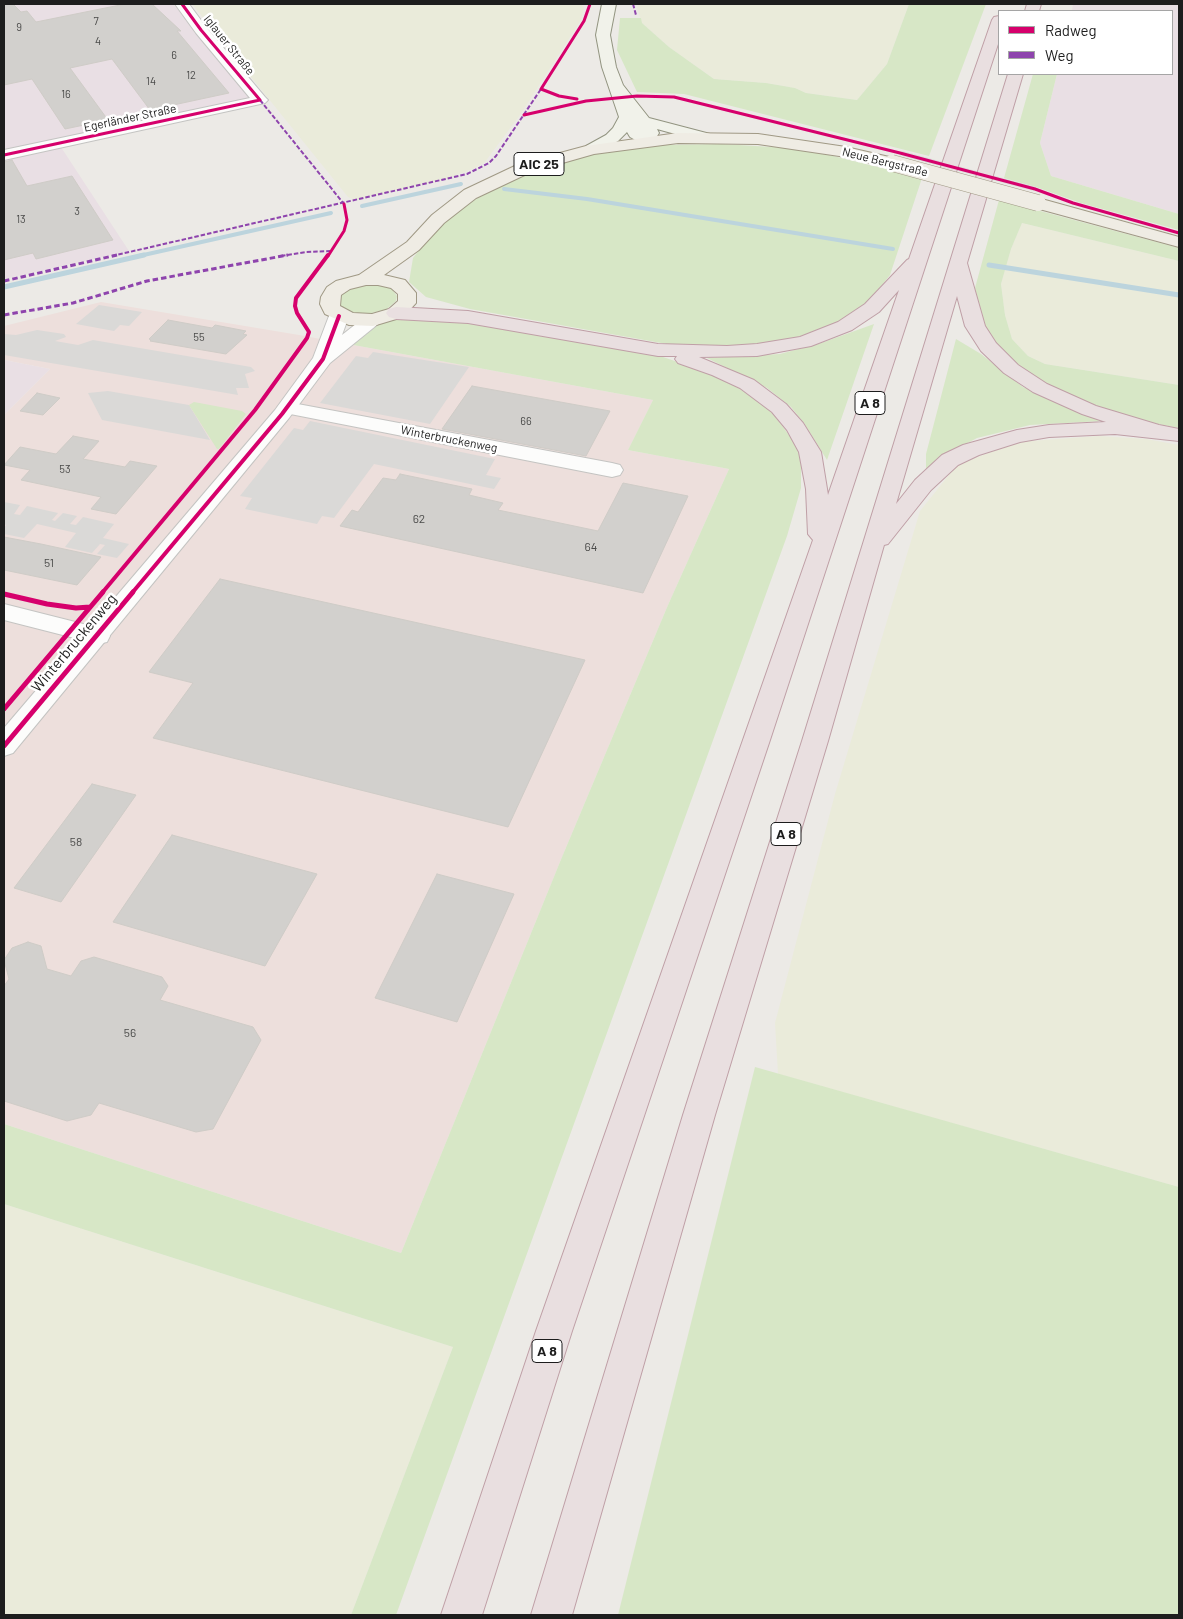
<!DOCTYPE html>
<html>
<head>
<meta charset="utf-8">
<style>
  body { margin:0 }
  #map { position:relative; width:1183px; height:1619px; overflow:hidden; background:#eceae6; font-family:Barlow,sans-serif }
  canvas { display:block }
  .frame { position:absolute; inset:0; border:5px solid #1d1d1d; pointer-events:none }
  .legend { position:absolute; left:998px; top:10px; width:175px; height:65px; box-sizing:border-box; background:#fff; border:1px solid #a5a5a5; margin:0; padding:6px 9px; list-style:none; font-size:15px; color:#1d1d1d }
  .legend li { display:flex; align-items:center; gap:10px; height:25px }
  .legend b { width:25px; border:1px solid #a5a5a5 }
</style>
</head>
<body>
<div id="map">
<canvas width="1183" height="1619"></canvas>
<div class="frame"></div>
<ul class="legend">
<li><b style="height:6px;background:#d6006c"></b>Radweg</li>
<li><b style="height:6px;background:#8e44ad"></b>Weg</li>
</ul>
</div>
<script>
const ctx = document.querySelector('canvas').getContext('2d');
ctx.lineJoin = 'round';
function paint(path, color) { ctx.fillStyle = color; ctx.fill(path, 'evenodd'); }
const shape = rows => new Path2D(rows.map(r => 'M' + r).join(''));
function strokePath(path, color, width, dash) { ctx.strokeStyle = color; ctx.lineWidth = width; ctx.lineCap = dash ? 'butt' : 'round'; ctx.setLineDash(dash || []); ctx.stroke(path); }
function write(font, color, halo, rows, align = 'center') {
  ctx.font = font + ' Barlow,sans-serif'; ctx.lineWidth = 5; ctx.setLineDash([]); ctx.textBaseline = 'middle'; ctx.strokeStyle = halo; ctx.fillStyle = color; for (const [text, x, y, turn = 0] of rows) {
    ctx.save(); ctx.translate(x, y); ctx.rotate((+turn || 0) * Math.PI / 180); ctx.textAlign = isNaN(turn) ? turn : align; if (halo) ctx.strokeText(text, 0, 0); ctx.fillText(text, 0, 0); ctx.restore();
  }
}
paint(shape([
  [101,302,299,335,653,400,628,450,729,469,668,605,562,857,401,1253,4,1124,4,415,50,369,4,360,4,326]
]), '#eddfdc');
paint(shape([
  [4,4,173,4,254,98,57,141,129,251,4,279],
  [1073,4,1179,4,1179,214,1051,176,1040,143,1057,74,1172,74,1172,11,1072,11],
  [4,360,50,369,4,415]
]), '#e9dfe4');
paint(shape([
  [99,305,142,312,129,326,120,325,114,331,76,324],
  [37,330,64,334,66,337,55,341,78,345,93,340,251,367,255,371,245,374,249,388,236,388,238,395,4,355,4,334,16,335],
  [373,352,469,367,430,424,320,403,356,356,368,358],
  [108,391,189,405,210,440,102,420,88,393],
  [310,421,495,459,486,475,501,478,494,489,374,464,334,518,322,516,317,524,245,509,252,498,240,496,294,428,303,430],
  [4,502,20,505,14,514,20,515,27,506,58,513,52,520,55,521,63,513,77,516,70,524,76,525,83,517,114,524,103,538,129,544,117,558,97,554,105,545,100,544,92,553,65,547,76,533,37,524,24,538,4,534,4,528,6,525,4,524]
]), '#dad9d7');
paint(shape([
  [192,4,581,4,584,7,581,20,520,115,485,162,475,168,446,179,355,200,348,197],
  [638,4,909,4,887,64,857,100,806,93,795,88,766,83,714,79,669,47,642,23,637,8],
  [1022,223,1179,261,1179,385,1045,364,1028,356,1012,339,1005,315,1001,284,1011,249],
  [1099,436,1146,439,1179,445,1179,1187,778,1074,775,1023,835,794,920,511,957,465,1017,442],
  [4,1204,453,1347,351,1615,4,1615]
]), '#eaebda');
paint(shape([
  [909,4,986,4,929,156,684,94,637,92,617,50,620,18,641,18,642,23,669,47,714,79,766,83,795,88,806,93,857,100,887,64],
  [1033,74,1057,74,1040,143,1051,176,1179,214,1179,230,1081,203,1036,187,1004,178],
  [722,144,805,149,922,178,890,275,864,308,818,333,775,344,722,349,667,344,470,309,426,297,409,282,413,258,433,232,469,203,517,176,584,156,657,145],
  [999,200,1179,248,1179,261,1022,223,1011,249,1001,284,1005,315,1012,339,1028,356,1045,364,1179,385,1179,428,1125,418,1077,401,1026,374,995,346,977,316,975,288],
  [370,283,391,288,397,296,396,301,387,309,372,313,356,313,344,309,340,305,339,297,346,289],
  [423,319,461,322,660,356,716,375,764,403,781,424,801,452,801,488,787,536,396,1615,351,1615,453,1347,4,1204,4,1124,401,1253,562,857,668,605,729,469,628,450,653,400,348,344,373,326,393,320],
  [874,324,827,460,804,423,791,407,767,388,707,358,780,354,824,342],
  [956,339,981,354,1023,387,1102,421,1030,425,977,438,949,453,926,471,926,454],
  [194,402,242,411,246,414,219,449,217,449,189,405],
  [755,1067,1179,1187,1179,1615,618,1615]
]), '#d7e7c6');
paint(shape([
  [902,151,1036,187,1034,191,899,155]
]), '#dcdcda');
strokePath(shape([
  [504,189,587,199,893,249],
  [362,206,461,184],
  [139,256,331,213]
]), '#bcd4dd', 4);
strokePath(shape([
  [989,265,1179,295],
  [4,287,144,255]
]), '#bcd4dd', 5);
const building = shape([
  [4,4,13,4,21,12,27,11,36,22,125,4,152,4,181,31,177,31,229,93,150,110,112,59,70,68,108,120,65,129,32,79,4,85,4,4],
  [12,160,27,186,72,176,113,240,36,259,33,253,4,260,4,162,12,160],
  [168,320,212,328,215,325,246,331,243,334,247,335,226,354,150,341,151,340,149,339,168,320],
  [472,386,610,411,586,456,442,429,472,386],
  [37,393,60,398,43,415,20,411,37,393],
  [73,436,99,441,83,459,125,467,130,461,157,466,116,514,91,509,101,497,21,480,30,470,4,465,20,447,56,454,73,436],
  [400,474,472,489,469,495,503,503,498,510,598,531,623,483,688,496,643,593,340,526,352,510,358,512,383,478,396,480,400,474],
  [4,537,41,544,101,557,77,585,4,570,4,537],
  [220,579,585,660,508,827,153,738,193,683,149,672,220,579],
  [92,784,136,795,61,902,14,888,92,784],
  [172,835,317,874,265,966,113,922,172,835],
  [437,874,514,894,457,1022,375,998,437,874],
  [28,942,41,946,47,969,71,976,81,961,94,957,162,977,168,986,160,1000,253,1027,261,1040,213,1129,196,1132,99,1103,91,1115,67,1121,4,1101,4,986,9,979,4,960,12,948,28,942]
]);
paint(building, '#d2d0cd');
strokePath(building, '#cfccc7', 1);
const minor = shape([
  [175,4,189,4,206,27,265,97,268,100,265,103,4,160,4,150,250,98,196,33,175,4],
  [287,402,612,463,620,465,623,470,620,475,612,477,280,412,277,408,280,404,287,402],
  [4,604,107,630,110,636,107,642,98,644,4,620,4,604]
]);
const tertiary = shape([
  [339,310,346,312,349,316,342,335,366,316,373,314,380,316,383,320,330,363,289,418,13,753,4,756,4,728,275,410,313,358,329,316,332,312,339,310]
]);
const secondary = shape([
  [602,4,616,4,610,35,616,67,623,85,649,118,714,135,716,138,714,141,708,143,657,129,659,133,654,141,652,144,646,146,630,137,627,132,618,141,598,152,586,152,584,149,586,146,606,135,613,128,619,117,602,67,596,35,602,4]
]);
const primary = shape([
  [678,133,758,134,846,147,898,159,900,163,898,167,892,168,846,157,758,144,678,143,594,154,531,172,476,198,444,223,419,250,384,275,405,280,416,293,416,303,403,317,373,326,349,325,325,314,320,304,321,297,327,287,336,281,359,275,407,242,432,215,464,190,519,164,586,146,678,133],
  [366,285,378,285,391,288,398,294,398,301,389,309,372,314,353,313,340,306,341,295,350,289,366,285],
  [1038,198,1179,237,1179,247,1032,207,1029,203,1032,199,1038,198]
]);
const motorway = shape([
  [1027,4,1041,4,1039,11,1025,11,1027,4],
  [999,16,999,41,769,743,572,1331,482,1615,441,1615,536,1331,813,540,808,534,806,489,799,452,787,430,772,412,740,388,712,375,678,363,675,359,677,356,658,356,468,323,396,319,389,317,386,313,389,309,396,307,468,311,658,344,727,346,757,344,800,337,838,322,865,304,907,260,909,259,992,20,994,17,999,16],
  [899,290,828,495,821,452,803,423,786,404,754,380,699,357,757,356,811,346,852,330,879,312,899,290],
  [1008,74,1023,74,967,263,985,326,996,343,1018,365,1047,384,1096,406,1159,425,1179,429,1179,441,1115,434,1049,437,1020,442,979,455,958,465,931,490,888,544,884,545,828,741,715,1115,572,1615,531,1615,683,1115,802,741,1008,74],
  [957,296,965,326,981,351,1004,373,1033,392,1082,414,1106,422,1049,425,1017,430,963,445,942,455,915,480,896,504,957,296]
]);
strokePath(minor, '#c4c4c2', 2);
strokePath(tertiary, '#c4c4c2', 2);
strokePath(secondary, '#929480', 2);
strokePath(primary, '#a09985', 2);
strokePath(motorway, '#bf9fa6', 2);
paint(minor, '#fcfcfb');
paint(tertiary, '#fcfcfb');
paint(secondary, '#f1f2ea');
paint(primary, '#efece4');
paint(motorway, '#e9dfe0');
const primaryBridge = shape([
  [892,163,1038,203]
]);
strokePath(primaryBridge, '#a09985', 17, []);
strokePath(primaryBridge, '#efece4', 16);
strokePath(shape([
  [633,4,636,15],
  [260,100,344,204,345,208],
  [112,256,467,174,489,163,496,156,543,86],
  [281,256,306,252,332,251]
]), '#8e44ad', 2, [4.5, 2]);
strokePath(shape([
  [4,281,117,255],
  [4,315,73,303,147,281,288,255]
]), '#8e44ad', 3, [5.5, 3]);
strokePath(shape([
  [577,99,559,96,541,89,584,21,590,4],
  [524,115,586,101,637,96,674,97,900,153,1035,189,1073,203,1179,233],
  [4,155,260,100,201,30,182,4],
  [328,256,344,231,347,220,344,204]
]), '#d6006c', 3);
strokePath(shape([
  [102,593,255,410,307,338,309,332,297,313,295,306,296,298,328,255],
  [132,593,282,414,323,359,339,316]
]), '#d6006c', 4);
strokePath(shape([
  [4,594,47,604,76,608,90,607],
  [4,709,103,592],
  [4,746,133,592]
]), '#d6006c', 5);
write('11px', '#4a4a49', null, [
  ["7",96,21],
  ["9",19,27],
  ["4",98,41],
  ["6",174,55],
  ["12",191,75],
  ["14",151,81],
  ["16",66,94],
  ["3",77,211],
  ["13",21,219],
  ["55",199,337],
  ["66",526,421],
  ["53",65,469]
]);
write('12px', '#1d1d1d', '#fff', [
  ["Iglauer Straße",229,45,51],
  ["Egerländer Straße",130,118,-12],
  ["Neue Bergstraße",885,162,14],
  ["Winterbruckenweg",449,439,11]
]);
write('12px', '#4a4a49', null, [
  ["62",419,519],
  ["64",591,547],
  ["51",49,563],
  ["58",76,842],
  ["56",130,1033]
]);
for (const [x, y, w] of [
  [539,164,50],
  [870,403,30],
  [786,834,30],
  [547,1351,30]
]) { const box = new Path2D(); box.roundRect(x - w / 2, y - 11.5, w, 23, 4); ctx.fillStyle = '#fff'; ctx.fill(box); strokePath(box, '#1d1d1d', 1); }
write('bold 14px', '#1d1d1d', null, [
  ["AIC 25",539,164],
  ["A 8",870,403],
  ["A 8",786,834],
  ["A 8",547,1351]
]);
write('15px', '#1d1d1d', '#fff', [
  ["Winterbruckenweg",74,643,-50]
]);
</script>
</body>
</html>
